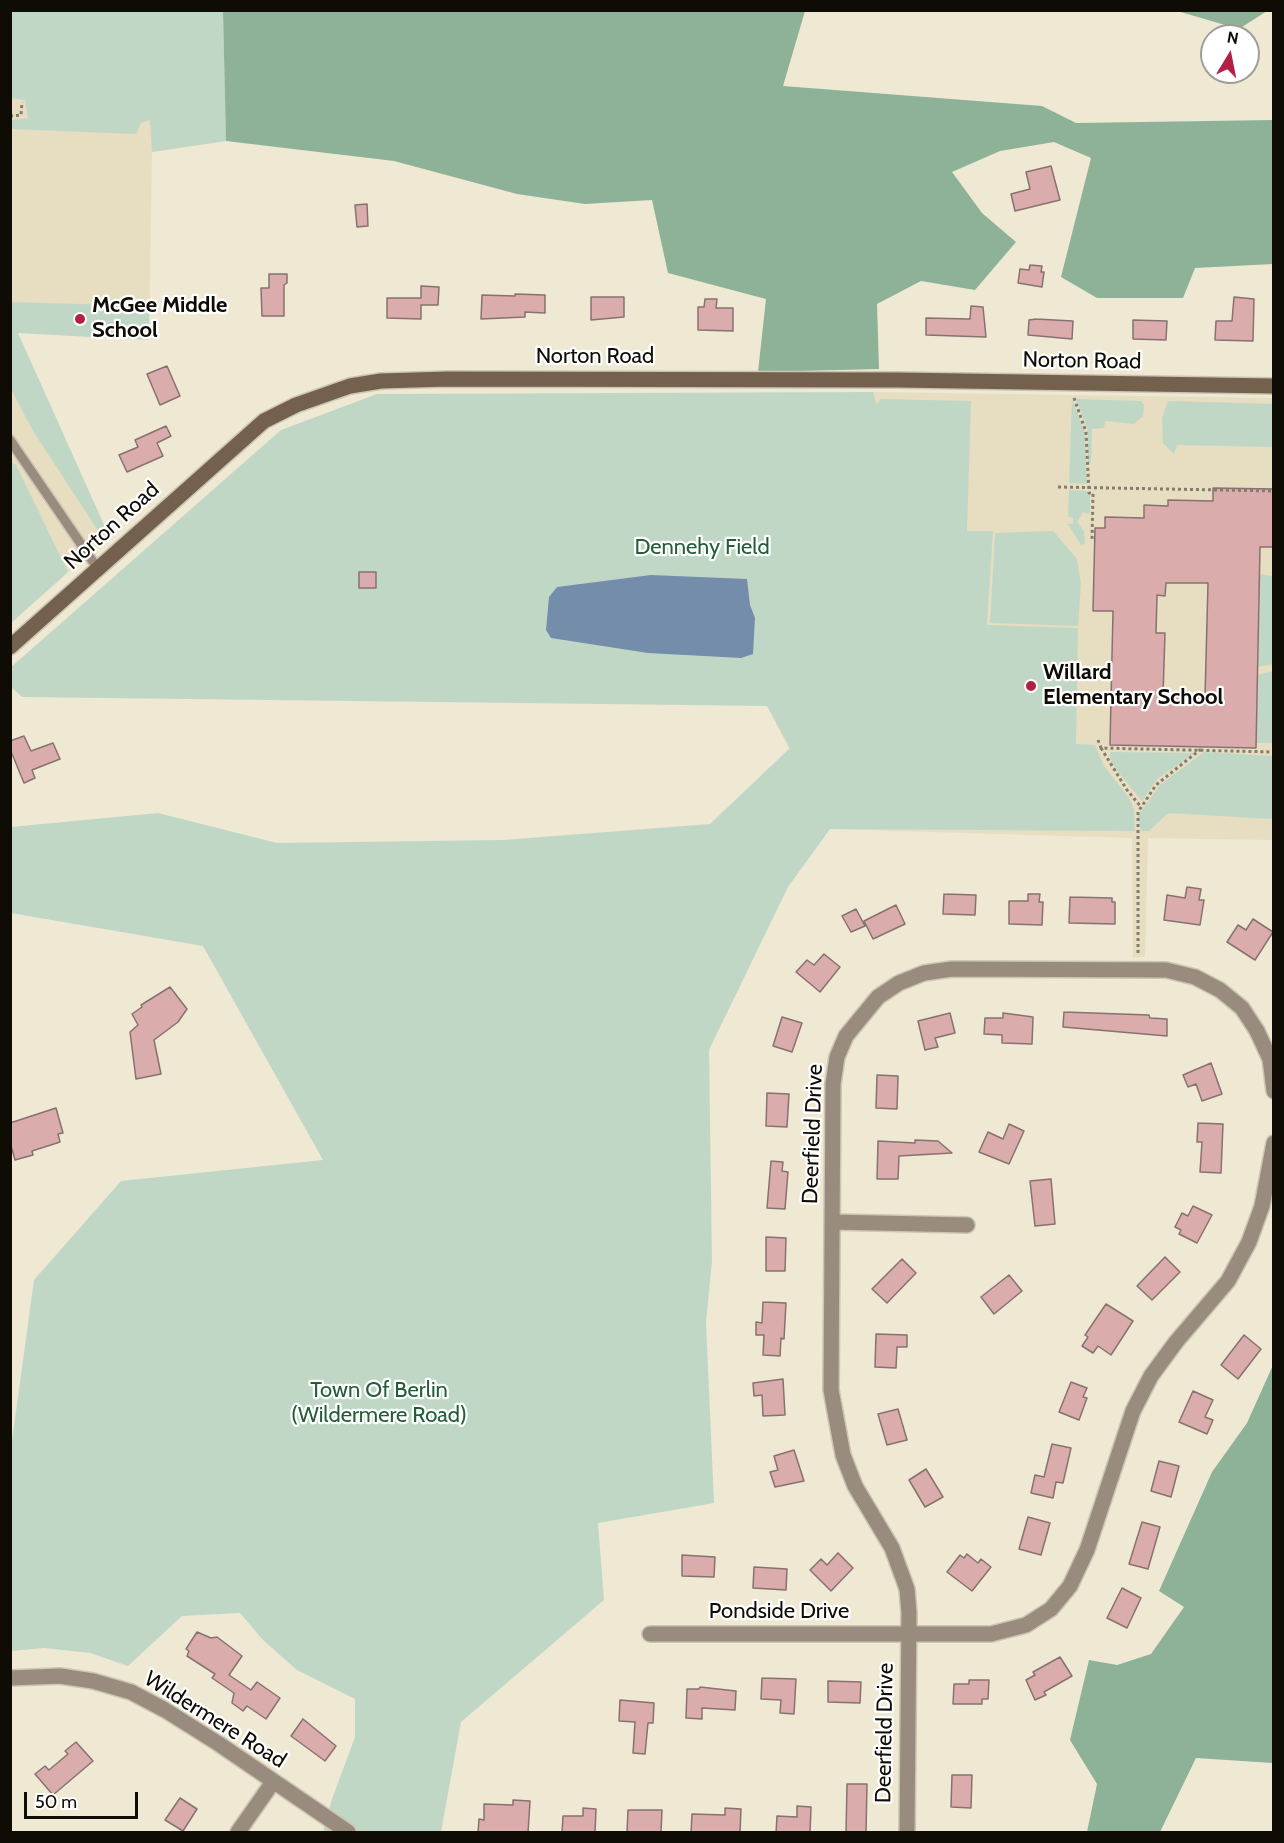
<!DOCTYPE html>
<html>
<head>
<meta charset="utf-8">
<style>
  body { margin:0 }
  #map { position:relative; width:1284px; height:1843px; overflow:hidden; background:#efe8d3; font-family:Cabin,sans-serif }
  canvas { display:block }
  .frame { position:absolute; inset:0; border:12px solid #0f0c06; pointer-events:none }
  .north { position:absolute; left:1200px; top:24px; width:60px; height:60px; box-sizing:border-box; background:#fff; border:2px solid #9f9e9b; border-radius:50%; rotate:10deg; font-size:16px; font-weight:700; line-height:24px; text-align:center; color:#0f0c06 }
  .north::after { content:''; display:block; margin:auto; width:21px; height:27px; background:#b22044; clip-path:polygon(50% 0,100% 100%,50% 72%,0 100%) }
  .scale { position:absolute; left:24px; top:1792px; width:114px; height:27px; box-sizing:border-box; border:3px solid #0f0c06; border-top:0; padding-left:8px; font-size:18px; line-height:21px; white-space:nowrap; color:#0f0c06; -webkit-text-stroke:4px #fff; paint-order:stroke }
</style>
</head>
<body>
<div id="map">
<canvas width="1284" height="1843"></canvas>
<div class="frame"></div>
<div class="north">N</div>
<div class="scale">50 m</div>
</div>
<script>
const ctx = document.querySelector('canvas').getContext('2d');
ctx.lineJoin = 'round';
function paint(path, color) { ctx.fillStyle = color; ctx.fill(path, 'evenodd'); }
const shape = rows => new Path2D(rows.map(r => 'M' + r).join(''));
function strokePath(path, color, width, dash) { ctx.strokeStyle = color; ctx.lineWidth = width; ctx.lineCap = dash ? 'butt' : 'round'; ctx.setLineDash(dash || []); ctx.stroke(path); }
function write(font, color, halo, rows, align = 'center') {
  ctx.font = font + ' Cabin,sans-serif'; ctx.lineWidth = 4.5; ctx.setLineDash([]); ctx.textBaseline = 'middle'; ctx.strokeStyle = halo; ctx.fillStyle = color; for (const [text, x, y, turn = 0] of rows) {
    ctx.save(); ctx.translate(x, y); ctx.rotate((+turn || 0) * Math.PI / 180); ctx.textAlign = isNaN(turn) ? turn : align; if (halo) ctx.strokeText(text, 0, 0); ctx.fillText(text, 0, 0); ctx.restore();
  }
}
paint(shape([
  [11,11,223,11,226,141,152,152,149,340,18,333,109,536,11,623],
  [873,392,1273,398,1273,840,1148,838,1145,957,1133,957,1132,838,830,829,767,706,892,457]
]), '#e7ddc1');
paint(shape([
  [10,11,223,11,226,141,152,152,150,120,141,123,136,134,11,129,11,120,28,118,25,100,11,98],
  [10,302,149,306,149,340,18,333,109,536,99,532,33,431,11,389],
  [873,392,877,405,880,399,971,401,967,531,993,531,987,625,1078,628,1076,744,1095,745,1104,766,1129,798,1134,809,1135,831,830,829,788,887,709,1050,712,1261,706,1323,714,1503,598,1523,604,1600,461,1722,441,1832,323,1832,332,1799,355,1737,355,1699,297,1670,263,1640,240,1613,182,1616,128,1666,90,1653,44,1648,11,1651,11,1448,34,1280,121,1181,323,1160,203,946,11,913,11,827,158,813,277,843,503,840,710,824,790,748,767,706,22,697,11,687,10,668,281,430,377,394],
  [1076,399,1141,401,1144,405,1143,416,1134,424,1105,421,1104,428,1092,429,1091,463,1088,463,1088,430],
  [1072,400,1085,433,1087,484,1069,483],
  [1168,401,1273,404,1273,447,1177,445,1174,454,1163,443,1162,418],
  [11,462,16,465,68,572,11,623],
  [1069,490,1087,491,1090,495,1090,514,1083,512,1077,522,1084,531,1085,543,1081,545,1068,524,1073,524,1073,518,1068,517],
  [1053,531,1077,559,1081,584,1078,626,990,623,995,533],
  [1260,574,1273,576,1274,664,1258,667],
  [1273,671,1273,743,1256,743,1257,675],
  [1110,752,1195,753,1157,779,1142,801,1118,772,1110,759],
  [1204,752,1273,756,1273,819,1168,813,1149,831,1141,831,1138,816,1160,785]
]), '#c0d7c6');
paint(shape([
  [223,11,805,11,783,86,1042,106,1076,123,1273,120,1273,264,1195,268,1183,298,1097,298,1061,277,1091,158,1054,142,1000,151,952,172,982,213,1016,242,975,290,921,281,877,304,879,369,758,372,766,299,668,273,652,200,585,204,517,194,394,161,226,141],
  [1177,11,1267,11,1239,29],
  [1273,1365,1273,1763,1196,1758,1160,1832,1087,1832,1097,1784,1070,1740,1089,1660,1117,1665,1151,1654,1184,1607,1159,1591,1212,1472,1247,1423]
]), '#8eb298');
paint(shape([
  [651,575,747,579,750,605,755,618,753,654,741,658,648,653,551,638,546,630,549,597,557,587]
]), '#748dab');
const building = shape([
  [1051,166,1060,200,1015,211,1011,194,1030,189,1026,172,1051,166],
  [367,204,368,226,357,227,355,205,367,204],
  [1030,265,1042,266,1041,272,1044,272,1042,287,1018,283,1020,269,1029,270,1030,265],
  [269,274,287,274,287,283,284,285,284,316,262,316,261,288,269,288,269,274],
  [421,286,439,287,438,305,421,305,421,319,387,318,387,298,421,298,421,286],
  [515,294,545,295,545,313,525,312,525,317,481,319,482,295,515,296,515,294],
  [591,297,624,297,624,317,591,320,591,297],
  [1234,297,1254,299,1253,341,1215,340,1216,321,1232,321,1234,297],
  [705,299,717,299,716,308,733,308,733,331,698,330,698,307,704,307,705,299],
  [971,306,983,307,986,337,926,335,926,318,970,319,971,306],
  [1036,319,1073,321,1072,339,1028,335,1029,320,1036,319],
  [1133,320,1167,321,1166,340,1133,339,1133,320],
  [167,366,180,396,160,405,147,374,167,366],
  [166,426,171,436,157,443,163,456,127,472,119,455,138,447,135,440,166,426],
  [1213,488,1274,489,1274,547,1260,547,1256,748,1110,745,1113,611,1093,611,1095,528,1105,528,1105,517,1144,518,1144,505,1168,506,1168,500,1213,501,1213,488],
  [1166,583,1208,583,1205,697,1163,696,1165,633,1156,633,1157,595,1165,596,1166,583],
  [359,572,376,572,376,588,359,588,359,572],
  [24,736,31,751,53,743,60,759,32,770,35,778,24,783,10,749,10,741,24,736],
  [1187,887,1201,889,1199,900,1204,900,1200,925,1164,920,1167,895,1185,898,1187,887],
  [944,894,976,895,975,915,943,914,944,894],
  [1028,894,1040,894,1039,902,1043,902,1042,925,1009,924,1009,901,1028,901,1028,894],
  [1070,897,1112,898,1112,902,1115,902,1115,924,1069,923,1070,897],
  [896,905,905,924,873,939,864,921,896,905],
  [856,909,865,926,851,932,842,916,856,909],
  [1253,919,1273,932,1255,960,1227,942,1238,925,1246,930,1253,919],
  [824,954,840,967,820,992,796,972,807,960,814,965,824,954],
  [170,987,187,1009,178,1022,154,1040,161,1074,136,1079,130,1032,138,1025,132,1014,142,1007,141,1005,170,987],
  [1064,1012,1149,1015,1150,1018,1167,1019,1167,1036,1063,1027,1064,1012],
  [950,1013,955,1033,935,1038,938,1047,925,1050,918,1021,950,1013],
  [1003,1013,1033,1017,1032,1044,1002,1043,1002,1035,984,1034,985,1018,1003,1018,1003,1013],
  [782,1017,802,1023,792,1052,773,1046,782,1017],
  [1211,1063,1222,1094,1202,1101,1196,1084,1188,1087,1183,1075,1211,1063],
  [877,1075,898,1076,897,1109,876,1108,877,1075],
  [767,1093,789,1094,787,1127,766,1126,767,1093],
  [56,1108,63,1133,58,1134,60,1142,32,1151,33,1155,15,1160,10,1142,10,1123,56,1108],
  [1198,1123,1223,1124,1221,1173,1200,1172,1202,1142,1197,1142,1198,1123],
  [1009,1124,1024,1131,1009,1164,979,1152,988,1132,1003,1139,1009,1124],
  [915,1140,938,1141,952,1153,899,1156,898,1179,877,1179,878,1141,915,1143,915,1140],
  [771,1161,783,1162,782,1171,788,1172,785,1209,767,1208,771,1161],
  [1051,1179,1055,1224,1035,1226,1030,1181,1051,1179],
  [1193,1206,1212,1215,1197,1243,1179,1234,1181,1230,1175,1227,1182,1213,1188,1216,1193,1206],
  [766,1237,786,1238,785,1271,766,1271,766,1237],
  [1165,1257,1180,1272,1152,1300,1137,1286,1165,1257],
  [902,1259,916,1273,887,1303,872,1289,902,1259],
  [1009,1275,1022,1291,994,1314,981,1297,1009,1275],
  [763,1302,786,1303,784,1339,781,1338,780,1356,763,1355,764,1335,756,1335,756,1322,762,1323,763,1302],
  [1106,1304,1133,1321,1111,1355,1098,1346,1093,1353,1082,1346,1088,1337,1085,1335,1106,1304],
  [876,1334,907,1335,907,1347,897,1347,896,1368,875,1367,876,1334],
  [1244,1335,1261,1349,1238,1379,1221,1365,1244,1335],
  [783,1379,785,1415,763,1416,762,1395,754,1396,753,1383,783,1379],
  [1071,1382,1087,1388,1083,1397,1087,1398,1079,1420,1059,1412,1071,1382],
  [1193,1391,1213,1400,1205,1417,1213,1420,1207,1434,1179,1422,1193,1391],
  [898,1409,907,1440,887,1445,878,1414,898,1409],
  [1052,1444,1071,1448,1063,1483,1056,1482,1053,1498,1031,1493,1035,1475,1044,1477,1052,1444],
  [794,1450,804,1481,775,1487,770,1472,778,1470,774,1456,794,1450],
  [1159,1461,1179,1466,1171,1497,1151,1491,1159,1461],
  [926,1469,943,1497,925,1507,909,1480,926,1469],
  [1028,1517,1050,1523,1041,1555,1019,1549,1028,1517],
  [1142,1522,1160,1527,1148,1569,1129,1564,1142,1522],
  [838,1553,853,1568,831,1591,810,1570,821,1559,827,1565,838,1553],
  [967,1554,978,1563,981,1559,991,1567,972,1591,947,1572,960,1555,964,1558,967,1554],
  [682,1555,715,1557,714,1577,682,1576,682,1555],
  [754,1567,787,1569,786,1590,753,1588,754,1567],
  [1122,1588,1141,1598,1127,1628,1107,1618,1122,1588],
  [197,1632,211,1638,217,1637,242,1656,229,1675,251,1690,257,1682,280,1698,266,1719,247,1706,243,1711,232,1703,234,1693,212,1678,215,1674,187,1656,189,1651,186,1649,197,1632],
  [1060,1657,1072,1676,1044,1692,1046,1695,1035,1700,1026,1680,1035,1675,1033,1672,1060,1657],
  [762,1678,796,1679,794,1714,780,1713,781,1700,761,1699,762,1678],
  [969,1680,989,1680,988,1699,982,1699,982,1704,953,1704,954,1684,969,1684,969,1680],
  [828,1681,861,1682,860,1703,828,1702,828,1681],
  [700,1687,736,1691,735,1710,702,1708,702,1719,686,1718,687,1689,699,1689,700,1687],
  [620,1700,654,1703,653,1723,648,1723,645,1754,633,1753,635,1722,619,1721,620,1700],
  [303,1719,336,1746,325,1761,291,1736,303,1719],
  [76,1742,93,1761,53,1795,35,1774,45,1766,49,1770,68,1754,65,1751,76,1742],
  [952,1775,972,1775,971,1808,951,1807,952,1775],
  [847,1784,867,1784,866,1833,846,1833,847,1784],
  [180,1798,197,1809,183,1831,165,1820,180,1798],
  [513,1800,530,1801,528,1833,478,1833,479,1819,484,1820,484,1804,513,1805,513,1800],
  [797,1806,811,1807,810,1833,776,1833,777,1816,797,1817,797,1806],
  [583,1808,596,1809,595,1833,562,1833,563,1816,583,1816,583,1808],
  [725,1808,741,1809,740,1833,691,1833,692,1814,725,1815,725,1808],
  [628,1810,662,1810,661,1833,627,1833,628,1810]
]);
paint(building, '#daacab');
strokePath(building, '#887171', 1.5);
const service = shape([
  [10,440,98,569]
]);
const minor = shape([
  [832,1222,967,1225],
  [650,1634,991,1634,1026,1625,1051,1609,1070,1586,1087,1550,1133,1411,1151,1376,1176,1342,1228,1281,1249,1242,1262,1206,1274,1143],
  [10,1678,60,1676,93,1681,131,1692,165,1710,219,1744,348,1832],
  [238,1832,273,1782],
  [907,1832,909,1613,907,1589,892,1548,855,1486,843,1455,831,1390,833,1084,837,1057,846,1036,878,997,899,983,924,973,952,969,1166,970,1195,977,1220,990,1242,1008,1257,1031,1270,1059,1274,1091]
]);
const secondary = shape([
  [10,647,264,421,296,405,350,386,381,381,448,379,899,380,1274,386]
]);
strokePath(service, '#cbc5b2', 12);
strokePath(minor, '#cbc5b2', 18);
strokePath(secondary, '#cbc5b2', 18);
strokePath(shape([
  [10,116,21,115,22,102],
  [1074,398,1086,432,1089,493,1093,493,1092,541],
  [1058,487,1274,491],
  [1098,740,1101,748,1274,752],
  [1101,748,1127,790,1141,807],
  [1138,953,1138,812,1156,785,1201,749]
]), '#827d6f', 3, [3, 3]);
strokePath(service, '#998c7f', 9);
strokePath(minor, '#998c7f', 15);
strokePath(secondary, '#73614e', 15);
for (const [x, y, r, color] of [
  [80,319,6,"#b22044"],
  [1031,686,6,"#b22044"]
]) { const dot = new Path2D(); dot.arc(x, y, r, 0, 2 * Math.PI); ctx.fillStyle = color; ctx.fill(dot); strokePath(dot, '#fff', 2); }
write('bold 22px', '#0f0c06', '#fff', [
  ["McGee Middle",92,306],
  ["School",92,331],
  ["Willard",1043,673],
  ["Elementary School",1043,698]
], 'left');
write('22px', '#0f0c06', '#fff', [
  ["Norton Road",595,357],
  ["Norton Road",1082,361,1],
  ["Norton Road",112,526,-42],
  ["Deerfield Drive",813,1134,-88],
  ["Pondside Drive",779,1612],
  ["Wildermere Road",215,1720,32],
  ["Deerfield Drive",885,1733,-89]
]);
write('22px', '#245d39', '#fff', [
  ["Dennehy Field",702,548],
  ["Town Of Berlin",379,1391],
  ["(Wildermere Road)",379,1416]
]);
</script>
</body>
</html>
